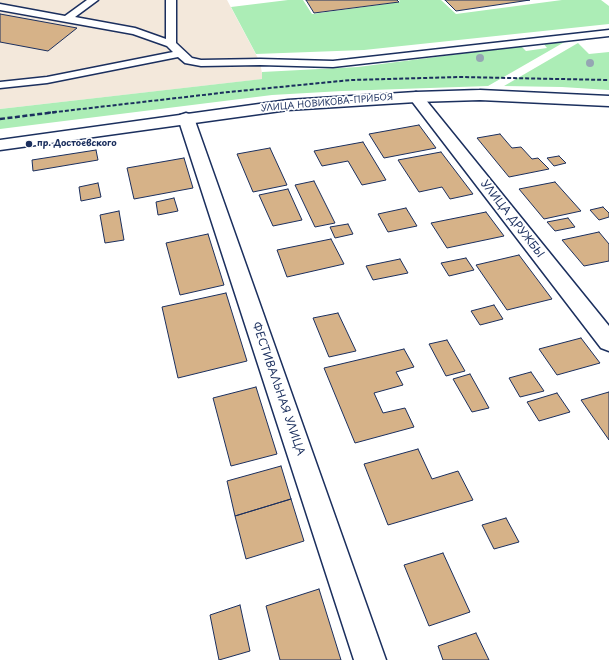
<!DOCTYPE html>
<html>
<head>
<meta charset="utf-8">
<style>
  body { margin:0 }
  canvas { display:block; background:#fff }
</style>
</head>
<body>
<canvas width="609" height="660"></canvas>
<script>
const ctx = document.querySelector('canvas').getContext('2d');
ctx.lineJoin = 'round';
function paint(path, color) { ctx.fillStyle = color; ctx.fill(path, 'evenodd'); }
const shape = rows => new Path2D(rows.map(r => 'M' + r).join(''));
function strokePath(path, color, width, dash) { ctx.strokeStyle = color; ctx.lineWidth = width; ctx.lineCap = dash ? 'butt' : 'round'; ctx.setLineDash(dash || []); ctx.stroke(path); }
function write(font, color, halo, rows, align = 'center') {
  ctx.font = font + ' "Playpen Sans",sans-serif'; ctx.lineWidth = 3.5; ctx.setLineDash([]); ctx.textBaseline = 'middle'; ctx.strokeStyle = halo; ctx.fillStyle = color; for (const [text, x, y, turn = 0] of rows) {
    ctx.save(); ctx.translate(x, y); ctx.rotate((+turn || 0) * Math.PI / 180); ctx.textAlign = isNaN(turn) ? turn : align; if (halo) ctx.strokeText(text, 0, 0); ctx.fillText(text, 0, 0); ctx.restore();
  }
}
paint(shape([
  [0,0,227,0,260,62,263,79,0,109]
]), '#f3e8db');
paint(shape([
  [288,0,303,0,312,14,400,2,399,0,441,0,456,14,562,0,601,0,609,6,609,24,364,50,256,54,231,7],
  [568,40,488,86,342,91,272,95,0,129,0,109,262,79,262,72,358,67,521,46,526,51,547,48,543,43],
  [578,43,589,54,609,52,609,90,562,87,504,86]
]), '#acedb6');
const building = shape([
  [306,0,397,0,399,2,314,13,306,0],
  [445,0,530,0,456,11,445,0],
  [0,14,77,28,48,51,0,42,0,14],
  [419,125,436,148,384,158,369,134,419,125],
  [500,134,512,148,521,147,532,159,538,158,549,169,509,177,477,138,500,134],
  [363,142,386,180,362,185,348,161,322,166,314,151,363,142],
  [270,148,287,185,253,192,237,154,270,148],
  [96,150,98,160,33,171,32,160,96,150],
  [441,152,473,194,450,199,442,187,419,192,398,160,441,152],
  [559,156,566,163,554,166,547,158,559,156],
  [184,158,193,188,134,199,127,168,184,158],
  [314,181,335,223,315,227,295,185,314,181],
  [555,182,581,211,544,219,519,189,555,182],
  [98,183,101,197,81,201,79,187,98,183],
  [288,189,302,220,273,226,259,195,288,189],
  [174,198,178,211,158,215,156,202,174,198],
  [603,207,609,213,609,217,599,220,590,210,603,207],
  [406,208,417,226,388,232,378,214,406,208],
  [119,211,124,240,105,243,100,215,119,211],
  [486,212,504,236,447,248,431,223,486,212],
  [568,218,575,227,555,231,547,222,568,218],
  [348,224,353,234,335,238,330,227,348,224],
  [599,232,609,244,609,261,584,266,562,240,599,232],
  [208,234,224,285,180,295,166,243,208,234],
  [331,239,344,264,287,277,277,250,331,239],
  [519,255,552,299,507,310,476,265,519,255],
  [466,258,474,270,449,276,441,263,466,258],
  [400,259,408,273,373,280,366,266,400,259],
  [226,293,247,361,178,378,162,307,226,293],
  [494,305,503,319,480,325,471,311,494,305],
  [338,313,356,351,329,357,313,318,338,313],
  [581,338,600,363,557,375,539,349,581,338],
  [447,340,465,371,446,376,429,344,447,340],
  [404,349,414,367,396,372,403,385,374,393,383,413,405,408,414,427,355,443,324,368,404,349],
  [531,372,544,391,520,397,509,378,531,372],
  [470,374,489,408,472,412,453,379,470,374],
  [256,387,277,454,231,466,213,398,256,387],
  [609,392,609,440,581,400,609,392],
  [557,393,570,412,539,421,527,402,557,393],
  [418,449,432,479,458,471,473,500,388,525,364,464,418,449],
  [281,466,291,499,235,516,227,481,281,466],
  [291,499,304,541,246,559,235,516,291,499],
  [506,518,519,542,494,549,482,525,506,518],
  [443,553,470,612,429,626,404,565,443,553],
  [319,589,341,660,280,660,266,606,319,589],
  [240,605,250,651,219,660,210,615,240,605],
  [476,633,489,660,443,660,438,646,476,633]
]);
paint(building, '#d6b288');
strokePath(building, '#1b2f5e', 1);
const lane = shape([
  [87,0,98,0,75,17,135,28,166,39,166,0,176,0,176,43,192,58,201,60,260,59,333,61,609,30,609,36,333,67,260,65,201,66,185,63,178,57,47,83,0,88,0,82,47,77,173,52,167,46,133,34,0,10,0,4,65,16,87,0]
]);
const street = shape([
  [416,92,421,94,609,326,609,351,601,348,411,100,408,97,411,94,416,92],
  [186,113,192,115,194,118,386,660,354,660,178,118,180,115,186,113]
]);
const secondary = shape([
  [480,90,609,96,609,106,480,100,416,102,288,110,0,150,0,140,288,100,416,92,480,90]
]);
strokePath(lane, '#1b2f5e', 3);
strokePath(street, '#1b2f5e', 3);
strokePath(secondary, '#1b2f5e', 3);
paint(lane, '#fff');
paint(street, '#fff');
paint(secondary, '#fff');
strokePath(shape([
  [47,113,229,92,351,80,460,77,609,80]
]), '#1b2f5e', 2, [4, 2]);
strokePath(shape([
  [0,119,56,112]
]), '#1b2f5e', 2.5, [5, 2.5]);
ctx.fillStyle = '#95a6b3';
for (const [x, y] of [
  [480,58],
  [590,63]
]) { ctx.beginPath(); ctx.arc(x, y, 4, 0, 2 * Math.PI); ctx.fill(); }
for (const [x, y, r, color] of [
  [29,144,4,"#1b2f5e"]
]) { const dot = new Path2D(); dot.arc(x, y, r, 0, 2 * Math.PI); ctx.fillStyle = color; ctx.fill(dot); strokePath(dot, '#fff', 1.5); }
write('9px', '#1b2f5e', '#fff', [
  ["УЛИЦА НОВИКОВА-ПРИБОЯ",327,103,-5]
]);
write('bold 9px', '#1b2f5e', '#fff', [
  ["пр. Достоевского",37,144]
], 'left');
write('11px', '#1b2f5e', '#fff', [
  ["УЛИЦА ДРУЖБЫ",512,219,52],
  ["ФЕСТИВАЛЬНАЯ УЛИЦА",278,389,71]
]);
</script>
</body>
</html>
